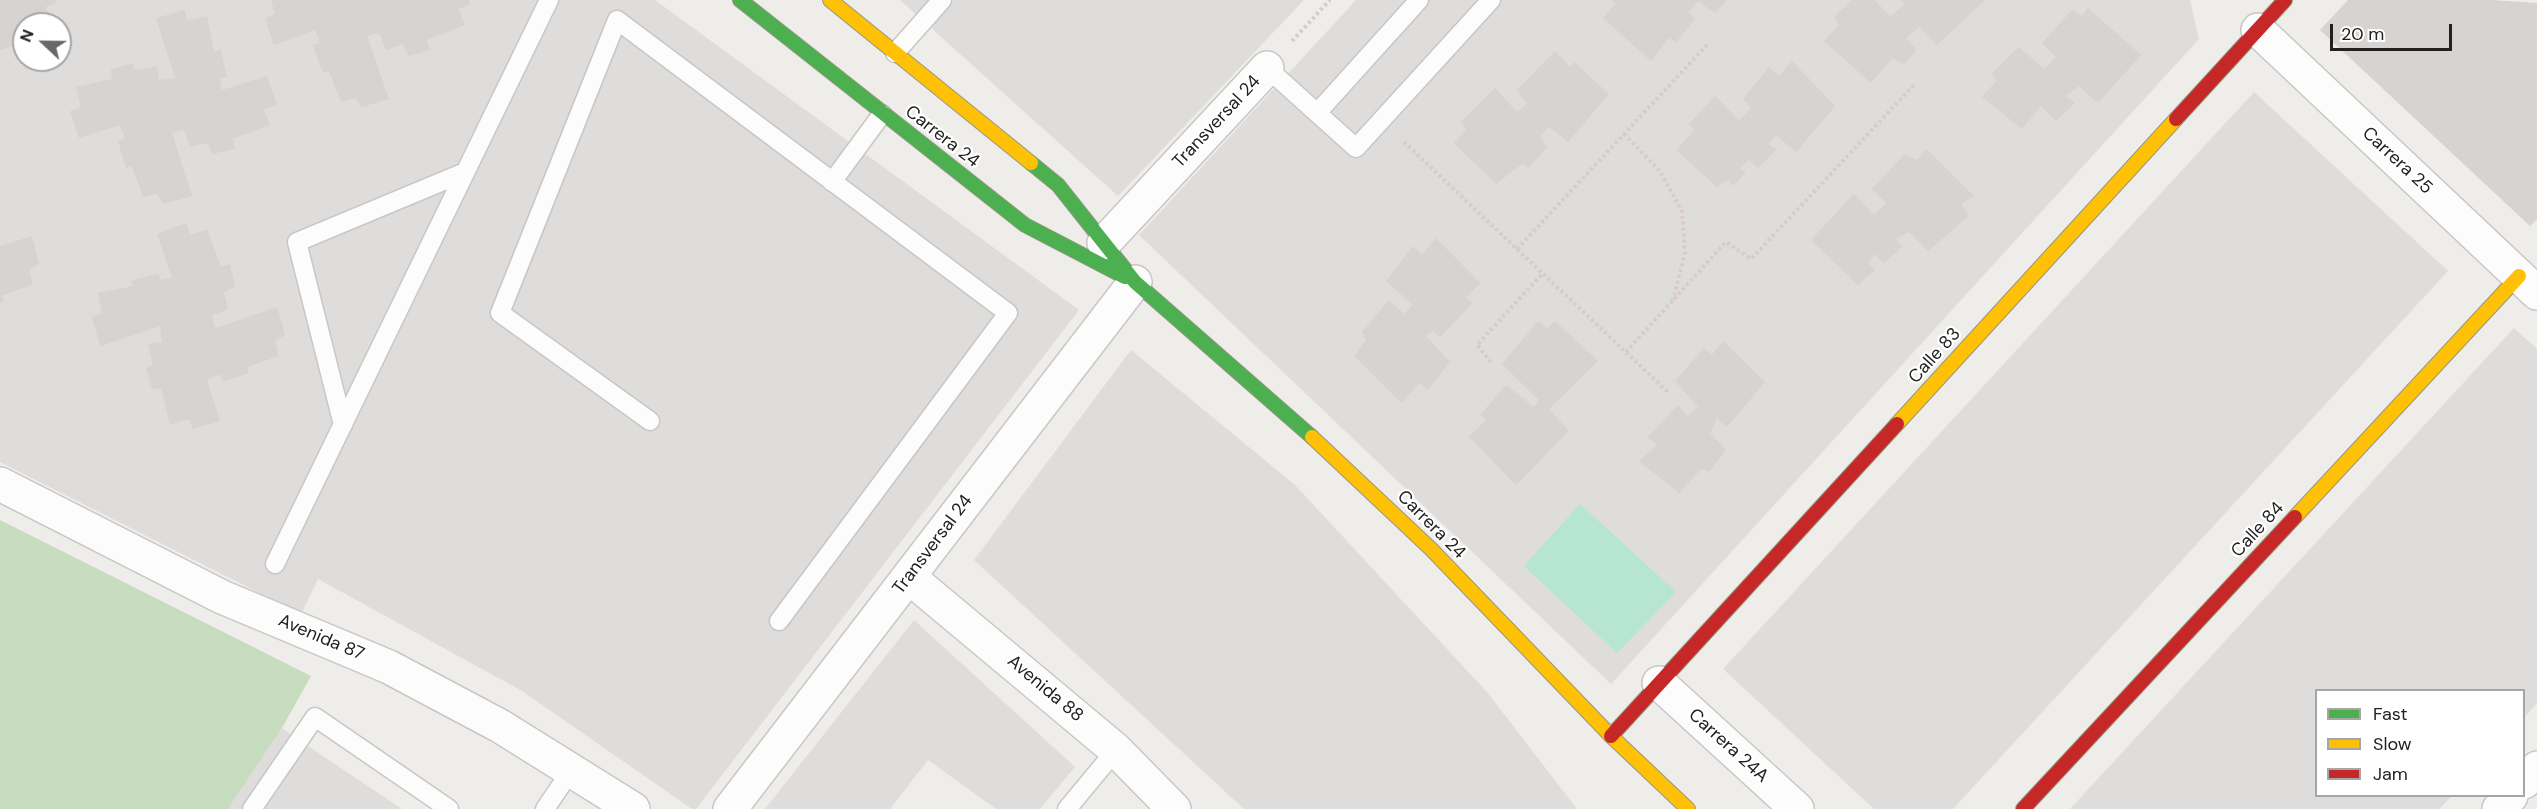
<!DOCTYPE html>
<html>
<head>
<meta charset="utf-8">
<style>
  body { margin:0 }
  #map { position:relative; width:2537px; height:809px; overflow:hidden; background:#efede9; font-family:"DM Sans",sans-serif }
  canvas { display:block }
  .legend { position:absolute; left:2315px; top:689px; width:210px; height:108px; box-sizing:border-box; background:#fff; border:2px solid #a6a6a6; margin:0; padding:8px 10px; list-style:none; font-size:18px; color:#212121 }
  .legend li { display:flex; align-items:center; gap:12px; height:30px }
  .legend b { width:30px; border:2px solid #a6a6a6 }
  .north { position:absolute; left:12px; top:12px; width:60px; height:60px; box-sizing:border-box; background:#fff; border:2px solid #a6a6a6; border-radius:50%; rotate:292deg; font-size:16px; font-weight:700; line-height:24px; text-align:center; color:#212121 }
  .north::after { content:''; display:block; margin:auto; width:21px; height:27px; background:#696867; clip-path:polygon(50% 0,100% 100%,50% 72%,0 100%) }
  .scale { position:absolute; left:2330px; top:24px; width:122px; height:27px; box-sizing:border-box; border:3px solid #212121; border-top:0; padding-left:8px; font-size:18px; line-height:21px; white-space:nowrap; color:#212121; -webkit-text-stroke:4px #fff; paint-order:stroke }
</style>
</head>
<body>
<div id="map">
<canvas width="2537" height="809"></canvas>
<ul class="legend">
<li><b style="height:8px;background:#4caf50"></b>Fast</li>
<li><b style="height:8px;background:#ffc107"></b>Slow</li>
<li><b style="height:8px;background:#c62828"></b>Jam</li>
</ul>
<div class="north">N</div>
<div class="scale">20 m</div>
</div>
<script>
const ctx = document.querySelector('canvas').getContext('2d');
ctx.lineJoin = 'round';
function paint(path, color) { ctx.fillStyle = color; ctx.fill(path, 'evenodd'); }
const shape = rows => new Path2D(rows.map(r => 'M' + r).join(''));
function strokePath(path, color, width, dash) { ctx.strokeStyle = color; ctx.lineWidth = width; ctx.lineCap = dash ? 'butt' : 'round'; ctx.setLineDash(dash || []); ctx.stroke(path); }
function write(font, color, halo, rows, align = 'center') {
  ctx.font = font + ' "DM Sans",sans-serif'; ctx.lineWidth = 4.5; ctx.setLineDash([]); ctx.textBaseline = 'middle'; ctx.strokeStyle = halo; ctx.fillStyle = color; for (const [text, x, y, turn = 0] of rows) {
    ctx.save(); ctx.translate(x, y); ctx.rotate((+turn || 0) * Math.PI / 180); ctx.textAlign = isNaN(turn) ? turn : align; if (halo) ctx.strokeText(text, 0, 0); ctx.fillText(text, 0, 0); ctx.restore();
  }
}
paint(shape([
  [0,0,655,0,1079,310,696,809,692,809,522,691,318,579,301,614,0,462],
  [24,24,60,24,60,60,24,60],
  [900,0,1304,0,1118,196],
  [1356,0,2190,0,2199,39,1611,684,1139,235],
  [2254,92,2448,271,1953,809,1874,809,1723,669],
  [2514,328,2537,349,2537,703,2524,718,2524,690,2316,690,2316,796,2452,796,2439,809,2070,809],
  [1131,350,1295,485,1487,692,1577,809,1244,809,974,560],
  [914,620,1075,767,1040,809,996,809,928,760,890,809,765,809],
  [282,728,299,740,402,809,228,809]
]), '#dedddb');
paint(shape([
  [0,520,311,676,282,728,228,809,0,809]
]), '#c8dcbf');
paint(shape([
  [1580,504,1676,592,1617,653,1524,566]
]), '#b6e5d4');
paint(shape([
  [0,0,55,0,56,3,46,7,51,24,24,24,24,33,15,35,16,45,0,50],
  [271,0,469,0,470,5,458,9,465,25,427,40,430,50,408,56,403,44,386,50,379,33,367,36,389,99,362,107,355,98,341,102,329,71,323,73,313,46,320,43,315,30,274,45,265,18,275,14],
  [1613,0,1727,0,1715,13,1698,1,1689,12,1695,19,1676,42,1669,38,1651,61,1603,18,1615,4],
  [1852,0,1875,0,1890,17,1905,4,1902,0,1985,0,1937,45,1919,27,1906,38,1917,50,1903,65,1893,58,1871,83,1824,41,1839,25,1834,17],
  [2348,0,2491,0,2537,3,2537,219,2530,226,2320,30],
  [2088,8,2141,55,2098,103,2079,86,2066,96,2075,103,2056,121,2041,106,2022,129,1982,97,1997,80,1991,74,2019,47,2044,69,2056,57,2042,43,2072,10,2082,16],
  [185,10,187,20,207,16,214,52,221,50,227,78,220,78,222,90,267,76,277,105,264,109,270,125,232,139,235,149,212,154,208,143,190,147,184,130,172,133,192,196,164,204,157,194,143,197,132,166,126,168,118,141,125,138,120,125,79,138,70,111,81,107,76,87,112,79,111,69,133,64,135,70,157,66,159,80,175,78,156,18],
  [1555,51,1570,67,1574,62,1609,94,1568,142,1549,127,1540,136,1547,147,1529,168,1523,163,1496,184,1454,143,1466,130,1461,122,1495,88,1517,112,1527,104,1517,90],
  [1792,61,1835,106,1796,152,1776,135,1768,144,1777,149,1758,168,1749,160,1740,168,1746,173,1733,186,1728,180,1717,187,1676,150,1694,130,1689,124,1715,96,1739,120,1751,109,1743,99,1769,67,1779,76],
  [1927,149,1974,196,1961,204,1969,216,1928,251,1909,232,1896,239,1903,246,1884,263,1875,254,1868,263,1875,270,1858,285,1811,240,1854,194,1874,215,1886,203,1872,189,1905,154,1917,160],
  [186,223,190,235,207,229,221,267,230,264,235,287,224,292,228,309,212,316,215,328,277,307,285,335,275,341,279,356,247,367,249,373,223,382,220,374,207,380,220,421,193,429,189,419,170,425,161,388,152,389,146,368,153,365,148,344,162,342,160,326,100,346,92,316,102,314,98,293,133,286,131,280,159,274,160,280,172,278,157,234],
  [32,236,39,264,29,270,33,284,2,296,3,302,0,303,0,246],
  [1436,238,1480,283,1466,298,1473,303,1440,337,1433,331,1426,336,1450,362,1428,390,1420,383,1401,403,1354,356,1366,340,1362,332,1389,300,1404,314,1413,305,1386,281,1413,246,1422,255],
  [1538,321,1547,328,1555,321,1598,361,1549,409,1569,431,1516,485,1469,437,1486,420,1480,415,1506,385,1534,407,1539,400,1502,364],
  [1723,341,1765,382,1727,427,1717,419,1710,433,1726,450,1709,472,1701,469,1679,493,1639,461,1657,445,1648,437,1678,405,1688,416,1698,407,1675,381,1704,348,1712,355]
]), '#d6d3d0');
const lane = shape([
  [895,53,942,0],
  [1267,68,1356,148,1491,0],
  [1317,113,1419,0],
  [832,182,882,114],
  [650,421,500,313,617,20,1008,313,779,621],
  [343,425,297,242,465,172],
  [275,564,549,0],
  [252,809,315,717,449,809],
  [545,809,572,769],
  [1067,809,1116,750]
]);
const street = shape([
  [2258,30,2537,293],
  [1104,243,1267,68],
  [0,484,222,597,389,667,500,726,633,809],
  [909,577,1116,750,1174,809],
  [1659,683,1797,809],
  [2524,782,2537,768],
  [730,809,1135,282],
  [2499,809,2511,796]
]);
const fast = shape([
  [740,0,1025,225,1125,277],
  [1031,163,1058,185,1135,282,1312,437]
]);
const slow = shape([
  [830,0,1031,163],
  [1897,424,2176,119],
  [1312,437,1431,549,1611,736,1688,809],
  [2295,517,2519,276]
]);
const jam = shape([
  [2176,119,2285,0],
  [1611,736,1897,424],
  [2023,809,2295,517]
]);
strokePath(lane, '#c8c7c5', 21);
strokePath(street, '#c8c7c5', 36);
strokePath(fast, '#959881', 16);
strokePath(slow, '#959881', 16);
strokePath(jam, '#959881', 16);
strokePath(shape([
  [1292,41,1330,0],
  [1624,134,1659,170,1682,211,1685,253,1673,300],
  [1404,142,1669,393],
  [1517,249,1707,45],
  [1626,352,1726,242,1751,259,1915,84],
  [1491,362,1477,345,1543,273]
]), '#d8cbc8', 4, [3, 3]);
strokePath(lane, '#fdfcfc', 18);
strokePath(street, '#fdfcfc', 33);
strokePath(fast, '#4caf50', 14);
strokePath(slow, '#ffc107', 14);
strokePath(jam, '#c62828', 14);
write('18px', '#212121', '#fff', [
  ["Transversal 24",1217,122,-47],
  ["Carrera 24",942,137,38],
  ["Carrera 25",2397,161,43],
  ["Calle 83",1935,356,-48],
  ["Carrera 24",1431,525,45],
  ["Calle 84",2258,530,-47],
  ["Transversal 24",933,545,-53],
  ["Avenida 87",321,638,23],
  ["Avenida 88",1045,689,40],
  ["Carrera 24A",1728,746,42]
]);
</script>
</body>
</html>
